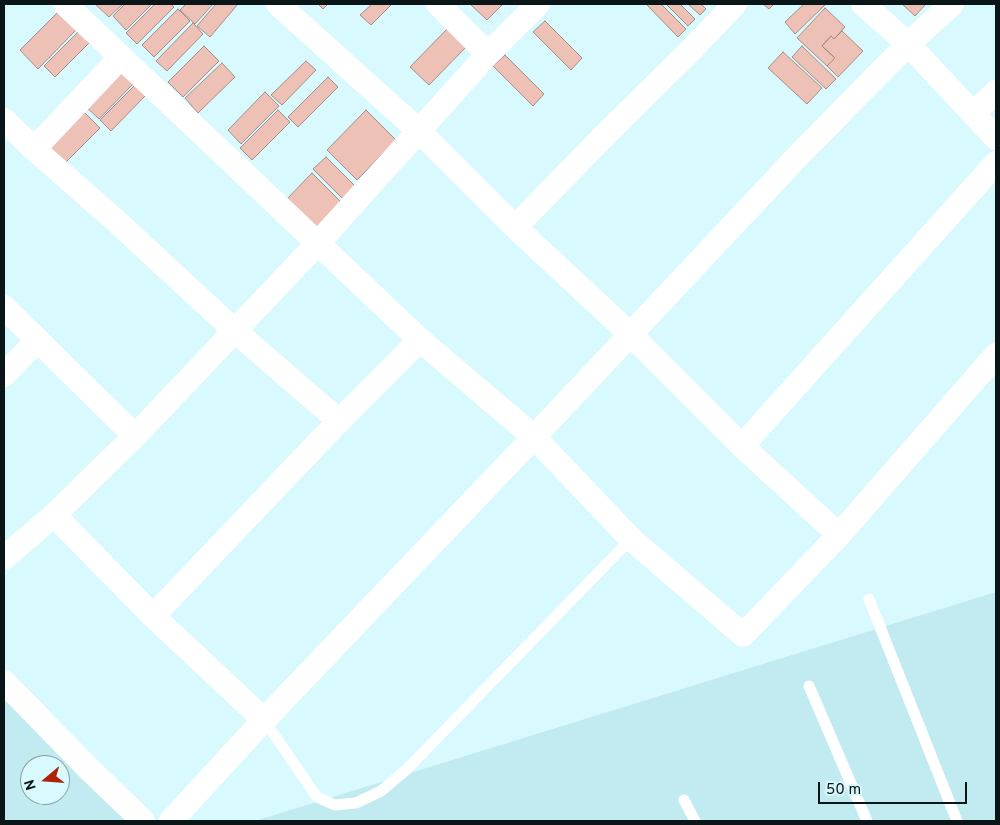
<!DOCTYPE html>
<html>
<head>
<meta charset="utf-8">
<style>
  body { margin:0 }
  #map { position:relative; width:1000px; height:825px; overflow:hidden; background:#d8f9fd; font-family:Overpass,sans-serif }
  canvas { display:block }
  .frame { position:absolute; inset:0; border:5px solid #0a1517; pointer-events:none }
  .north { position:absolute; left:20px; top:755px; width:50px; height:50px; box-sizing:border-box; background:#d8f9fd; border:1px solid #869ea1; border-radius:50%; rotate:252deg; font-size:14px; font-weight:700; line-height:20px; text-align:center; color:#0a1517 }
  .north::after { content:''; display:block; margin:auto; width:18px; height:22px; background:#af2207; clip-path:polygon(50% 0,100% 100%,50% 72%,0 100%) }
  .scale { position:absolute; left:818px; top:782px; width:149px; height:22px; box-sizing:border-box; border:2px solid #0a1517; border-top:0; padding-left:6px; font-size:15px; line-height:18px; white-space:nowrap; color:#0a1517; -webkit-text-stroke:4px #d8f9fd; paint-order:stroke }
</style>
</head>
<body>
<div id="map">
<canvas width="1000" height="825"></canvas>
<div class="frame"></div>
<div class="north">N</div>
<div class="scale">50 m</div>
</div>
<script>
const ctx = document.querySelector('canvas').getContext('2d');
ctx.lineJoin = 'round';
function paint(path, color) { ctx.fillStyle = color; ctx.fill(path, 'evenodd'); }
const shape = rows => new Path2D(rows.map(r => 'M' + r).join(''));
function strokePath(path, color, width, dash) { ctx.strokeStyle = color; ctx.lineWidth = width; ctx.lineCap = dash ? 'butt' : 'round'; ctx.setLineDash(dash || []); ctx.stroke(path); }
paint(shape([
  [996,592,996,821,255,821],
  [4,682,156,821,4,821],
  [30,765,60,765,60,795,30,795]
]), '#c1ebf0');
const building = shape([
  [95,4,123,4,109,17,95,4],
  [125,4,152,4,126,30,113,16,125,4],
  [155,4,171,4,174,7,137,44,126,33,155,4],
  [186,4,213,4,195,24,180,10,186,4],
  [216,4,238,4,210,37,197,26,216,4],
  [318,4,328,4,323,9,318,4],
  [372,4,392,4,371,25,360,15,372,4],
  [470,4,503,4,487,20,470,4],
  [646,4,661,4,686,29,678,37,646,4],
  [666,4,680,4,695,19,688,26,666,4],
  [688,4,701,4,706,9,700,15,688,4],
  [763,4,774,4,769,9,763,4],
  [804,4,824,4,825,5,795,34,785,22,804,4],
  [902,4,926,4,915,16,902,4],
  [825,8,845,27,834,39,831,36,822,46,835,58,827,66,797,38,825,8],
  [178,9,190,21,154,57,142,45,178,9],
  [58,12,76,30,38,69,20,50,58,12],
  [545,21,582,58,571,70,533,32,545,21],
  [193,23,203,34,167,71,156,61,193,23],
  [449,27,468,45,429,85,410,67,449,27],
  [80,30,91,41,55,77,44,66,80,30],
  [842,31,863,51,838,77,827,66,835,58,822,46,831,36,834,39,842,31],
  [204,46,219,61,183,97,168,82,204,46],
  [802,46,836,79,826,89,792,57,802,46],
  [783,52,822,88,807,104,768,68,783,52],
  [505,55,544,94,533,106,493,66,505,55],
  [306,61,316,70,282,105,271,95,306,61],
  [222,63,235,77,198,113,185,98,222,63],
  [117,67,134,83,99,119,82,103,117,67],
  [328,77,338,87,298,127,288,117,328,77],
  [135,85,146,95,111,131,100,120,135,85],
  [265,92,279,106,241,144,228,130,265,92],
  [278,110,290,122,252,160,240,148,278,110],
  [366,110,396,140,357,180,327,150,366,110],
  [83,111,100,128,61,167,45,150,83,111],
  [326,157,355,186,343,199,313,169,326,157],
  [312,173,342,203,316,230,286,200,312,173]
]);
paint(building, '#eec1b7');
strokePath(building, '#a78c86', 1);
strokePath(shape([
  [869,599,957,821],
  [809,686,867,821],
  [264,720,317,797,335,805,356,803,381,791,406,770,631,539],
  [684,800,695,821]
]), '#fff', 11);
strokePath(shape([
  [65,4,420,340,534,437,631,539,743,635,839,535,996,355],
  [278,4,418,130,515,227,630,334,742,446,839,535],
  [438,4,488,54],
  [863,4,908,44,996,138],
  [121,57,34,149,115,220,235,331,339,421,420,340],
  [973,114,996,92],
  [4,120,34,149],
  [515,227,606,134,691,50,735,4],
  [4,307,135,436],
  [4,375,38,340],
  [742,446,996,163],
  [54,515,153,616,264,720],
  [4,558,54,515,135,436,318,243,488,54,538,4],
  [153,616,339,421],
  [4,682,88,768,143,821],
  [171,821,264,720,534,437,797,157,908,44,952,4]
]), '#fff', 24);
</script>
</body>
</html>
